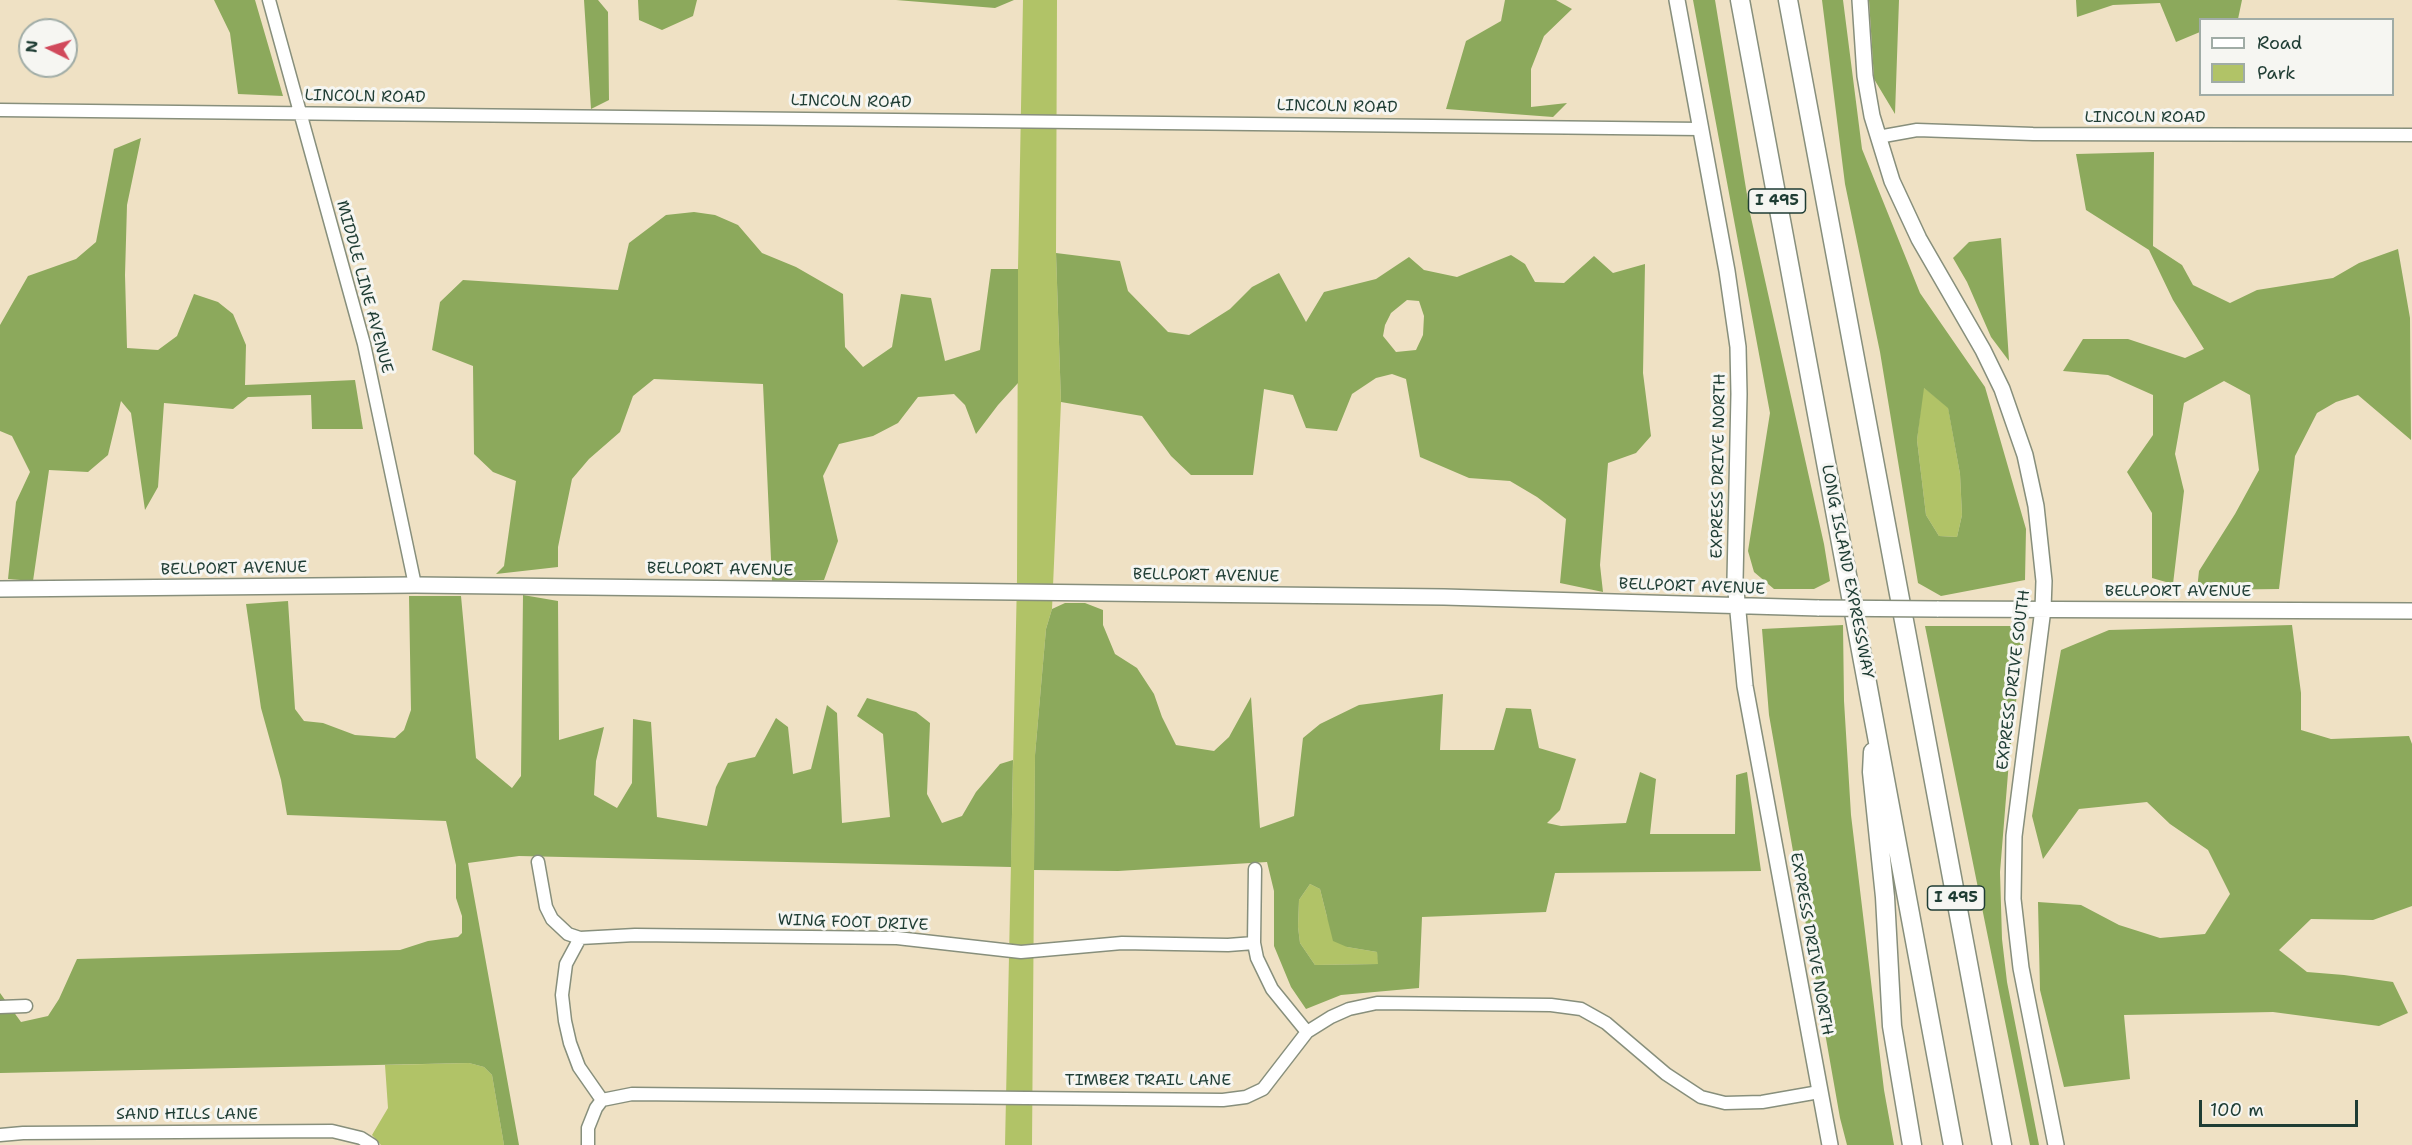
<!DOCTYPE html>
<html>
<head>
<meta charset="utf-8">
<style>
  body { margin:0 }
  #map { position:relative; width:2412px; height:1145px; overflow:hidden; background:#efe1c4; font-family:"Shantell Sans",sans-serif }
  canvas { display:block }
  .legend { position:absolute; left:2199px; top:18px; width:195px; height:78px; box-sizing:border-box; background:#f6f6f2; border:2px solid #a0aca6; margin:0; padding:8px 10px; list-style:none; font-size:18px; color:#1f3d34 }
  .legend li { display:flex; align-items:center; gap:12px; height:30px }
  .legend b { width:30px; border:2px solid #a0aca6 }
  .north { position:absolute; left:18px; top:18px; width:60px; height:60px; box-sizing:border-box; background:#f6f6f2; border:2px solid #a0aca6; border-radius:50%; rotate:275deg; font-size:16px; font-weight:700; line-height:24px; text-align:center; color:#1f3d34 }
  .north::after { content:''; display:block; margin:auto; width:21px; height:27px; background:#d1495b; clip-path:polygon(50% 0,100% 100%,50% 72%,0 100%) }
  .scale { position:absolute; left:2199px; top:1100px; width:159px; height:27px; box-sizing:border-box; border:3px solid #1f3d34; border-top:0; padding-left:8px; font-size:18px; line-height:21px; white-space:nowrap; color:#1f3d34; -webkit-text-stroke:4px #f6f6f2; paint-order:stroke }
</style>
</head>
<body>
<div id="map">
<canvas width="2412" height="1145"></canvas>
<ul class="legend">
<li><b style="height:8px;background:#fff"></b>Road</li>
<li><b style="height:16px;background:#b1c367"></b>Park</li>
</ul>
<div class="north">N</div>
<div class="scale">100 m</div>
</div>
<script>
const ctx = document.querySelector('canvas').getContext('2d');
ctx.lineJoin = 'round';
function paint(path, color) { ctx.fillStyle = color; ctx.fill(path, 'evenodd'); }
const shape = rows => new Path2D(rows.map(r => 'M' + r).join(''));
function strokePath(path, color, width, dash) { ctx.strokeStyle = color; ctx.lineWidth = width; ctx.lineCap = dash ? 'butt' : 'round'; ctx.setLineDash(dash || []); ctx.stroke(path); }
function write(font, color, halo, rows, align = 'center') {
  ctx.font = font + ' "Shantell Sans",sans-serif'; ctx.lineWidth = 6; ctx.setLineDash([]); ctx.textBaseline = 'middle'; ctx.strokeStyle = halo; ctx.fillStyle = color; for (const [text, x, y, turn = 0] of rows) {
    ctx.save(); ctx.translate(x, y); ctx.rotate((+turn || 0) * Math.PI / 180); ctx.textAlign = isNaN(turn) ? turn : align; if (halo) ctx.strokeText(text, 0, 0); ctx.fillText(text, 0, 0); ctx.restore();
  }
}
paint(shape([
  [1023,0,1057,0,1056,253,1061,402,1052,609,1046,629,1035,755,1032,1145,1005,1145,1017,579,1018,269],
  [1923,387,1948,407,1960,474,1962,515,1957,537,1939,536,1926,515,1917,440],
  [1310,884,1320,889,1327,917,1347,947,1377,952,1379,964,1315,965,1300,943,1298,927,1299,900],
  [469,1063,484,1067,492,1075,504,1145,381,1145,372,1135,388,1108,385,1065]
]), '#b1c367');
paint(shape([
  [214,0,255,0,283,96,238,94,230,33],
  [584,0,598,0,608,12,609,100,591,109],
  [638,0,697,0,693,16,662,30,639,20],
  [896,0,1014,0,995,8],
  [1505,0,1556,0,1572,9,1544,36,1531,69,1531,107,1567,103,1553,117,1446,109,1466,41,1501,21],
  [1693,0,1715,0,1750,213,1824,544,1830,581,1814,589,1774,589,1754,572,1748,551,1770,413],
  [1822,0,1843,0,1862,149,1920,293,1985,387,2026,529,2025,580,1941,596,1918,583,1880,352,1845,184],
  [1924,388,1948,408,1960,474,1962,515,1957,537,1939,536,1926,515,1917,440],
  [1869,0,1899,0,1895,114,1874,79],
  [2076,0,2242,0,2238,19,2200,20,2200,32,2176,42,2160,3,2113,5,2077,17],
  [141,138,127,205,125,275,127,348,158,350,177,336,194,294,218,302,233,314,246,345,245,385,355,380,363,429,312,429,311,395,248,397,233,409,164,403,158,487,145,510,131,413,121,401,108,455,88,472,49,470,33,581,8,579,16,502,30,472,12,436,0,431,0,325,28,276,76,259,96,242,114,149],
  [2154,152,2153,246,2182,265,2193,285,2230,303,2257,290,2333,278,2359,263,2398,249,2410,318,2411,440,2358,395,2336,402,2317,413,2295,456,2279,589,2197,590,2199,571,2235,514,2259,470,2250,395,2224,381,2184,403,2175,454,2184,491,2173,584,2152,578,2152,513,2127,472,2153,435,2153,395,2108,375,2063,371,2083,339,2128,339,2185,358,2204,349,2173,300,2149,250,2086,210,2076,154],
  [694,212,715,215,738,225,762,253,796,267,843,294,845,347,863,367,892,347,901,294,931,298,945,361,980,350,991,269,1018,269,1018,383,998,405,976,434,965,405,954,394,918,397,898,423,873,436,839,444,823,476,838,541,824,580,772,581,763,384,654,379,633,396,620,432,589,459,572,479,558,547,558,567,496,574,504,566,516,481,493,472,474,454,473,366,432,350,440,302,463,280,618,290,629,243,666,215],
  [2001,238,2009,361,1991,337,1967,282,1953,258,1969,242],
  [1056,253,1120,261,1128,291,1168,332,1189,335,1230,309,1252,287,1279,273,1306,322,1324,292,1376,279,1409,257,1424,270,1457,277,1511,255,1525,264,1535,282,1564,283,1594,256,1613,273,1645,264,1643,373,1651,436,1636,453,1608,463,1600,565,1603,592,1560,583,1566,519,1537,497,1510,481,1469,478,1420,457,1406,379,1392,374,1376,378,1352,394,1337,431,1306,428,1293,395,1264,389,1253,475,1191,475,1171,456,1142,416,1061,402],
  [1407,300,1419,301,1424,316,1423,335,1416,350,1396,352,1383,336,1385,325,1391,313],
  [523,595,558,601,559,740,604,727,596,761,594,795,617,808,632,783,633,719,651,722,657,817,707,826,716,787,728,763,755,757,776,718,788,727,793,774,811,769,827,705,837,713,842,823,890,817,883,734,857,716,867,698,916,712,930,723,927,794,942,823,962,816,976,792,1000,764,1013,760,1011,867,519,856,468,863,519,1145,504,1145,492,1075,484,1067,469,1063,0,1073,0,993,21,1022,48,1016,59,999,77,959,400,950,428,941,458,937,462,933,462,916,456,898,456,865,446,821,287,815,281,780,261,708,246,604,288,601,295,709,304,721,323,723,355,735,395,738,404,730,411,710,409,596,461,596,476,758,512,788,521,776],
  [1065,603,1085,603,1103,610,1103,625,1115,654,1137,668,1154,694,1162,717,1176,745,1214,751,1229,737,1251,697,1260,828,1294,816,1303,738,1320,724,1359,705,1443,694,1440,750,1494,750,1506,708,1531,709,1539,748,1576,759,1560,810,1547,823,1561,826,1626,823,1640,772,1656,779,1650,834,1735,834,1736,775,1747,772,1761,871,1555,873,1546,912,1422,917,1419,988,1341,995,1306,1009,1291,987,1274,946,1274,891,1267,862,1118,871,1034,870,1035,755,1046,629,1052,609],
  [1310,884,1320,889,1333,941,1347,947,1377,952,1378,964,1315,965,1300,943,1298,927,1299,900],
  [1843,625,1844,701,1851,815,1884,1090,1894,1145,1847,1145,1840,1118,1769,715,1762,629],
  [2292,625,2301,693,2301,730,2331,739,2409,736,2412,744,2412,906,2373,920,2311,919,2279,950,2307,972,2344,975,2393,982,2408,1013,2379,1026,2273,1012,2124,1015,2130,1079,2064,1087,2040,990,2038,902,2081,905,2119,925,2160,938,2205,934,2230,894,2208,850,2170,824,2147,802,2079,809,2043,859,2032,816,2061,650,2109,630],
  [1925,626,2025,626,2009,761,2000,872,2002,939,2007,982,2039,1145,2030,1145]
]), '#8ca95c');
const minor = shape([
  [269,0,364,344,415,585],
  [0,110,1701,129],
  [1878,137,1917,130,2033,134,2412,135],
  [538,862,546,907,552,919,568,934,580,938,635,935,897,938,1021,952,1122,943,1228,945,1254,943],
  [1255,869,1254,943,1257,958,1272,989,1307,1032],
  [580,938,566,964,562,995,565,1021,570,1043,579,1067,602,1100],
  [0,1007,26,1006],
  [0,1135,23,1133,332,1131,361,1138,372,1145],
  [588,1145,588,1128,596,1108,602,1100,632,1094,1223,1100,1246,1097,1263,1089,1307,1032,1331,1017,1349,1009,1377,1003,1551,1005,1581,1009,1606,1023,1666,1074,1701,1097,1725,1103,1762,1102,1819,1092]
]);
const major = shape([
  [1677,0,1727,271,1738,347,1739,394,1735,580,1745,686,1830,1145],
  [1860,0,1865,76,1872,116,1892,181,1919,239,1983,350,2002,389,2025,455,2036,506,2044,581,2043,609,2014,836,2013,899,2021,968,2056,1145],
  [0,589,415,585,1444,597,1819,608],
  [1937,609,2412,611]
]);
const highway = shape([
  [1740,0,1953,1145],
  [1788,0,2002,1145],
  [1873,752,1872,772,1885,897,1892,1026,1912,1145]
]);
strokePath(minor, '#878f7c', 15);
strokePath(major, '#878f7c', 18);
strokePath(highway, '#878f7c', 21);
strokePath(minor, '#fff', 12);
strokePath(major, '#fff', 15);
strokePath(highway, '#fff', 18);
const majorBridge = shape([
  [1819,608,1937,609]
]);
strokePath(majorBridge, '#878f7c', 18, []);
strokePath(majorBridge, '#fff', 15);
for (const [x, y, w] of [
  [1777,201,57],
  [1956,898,57]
]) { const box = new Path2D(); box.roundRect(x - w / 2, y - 12, w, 24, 4.5); ctx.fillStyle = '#f6f6f2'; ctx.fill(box); strokePath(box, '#1f3d34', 1.5); }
write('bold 15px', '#1f3d34', null, [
  ["I 495",1777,201],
  ["I 495",1956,898]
]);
write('16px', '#1f3d34', '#f6f6f2', [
  ["LINCOLN ROAD",365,97,1],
  ["LINCOLN ROAD",851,102,1],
  ["LINCOLN ROAD",1337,107,1],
  ["LINCOLN ROAD",2145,118],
  ["MIDDLE LINE AVENUE",364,287,75],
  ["EXPRESS DRIVE NORTH",1719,466,-89],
  ["BELLPORT AVENUE",234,569,-1],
  ["BELLPORT AVENUE",720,570,1],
  ["LONG ISLAND EXPRESSWAY",1847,572,79],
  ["BELLPORT AVENUE",1206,576,1],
  ["BELLPORT AVENUE",1692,587,2],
  ["BELLPORT AVENUE",2178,592],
  ["EXPRESS DRIVE SOUTH",2014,680,-83],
  ["WING FOOT DRIVE",853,923,2],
  ["EXPRESS DRIVE NORTH",1811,944,80],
  ["TIMBER TRAIL LANE",1148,1081],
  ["SAND HILLS LANE",187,1115]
]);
</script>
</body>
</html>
